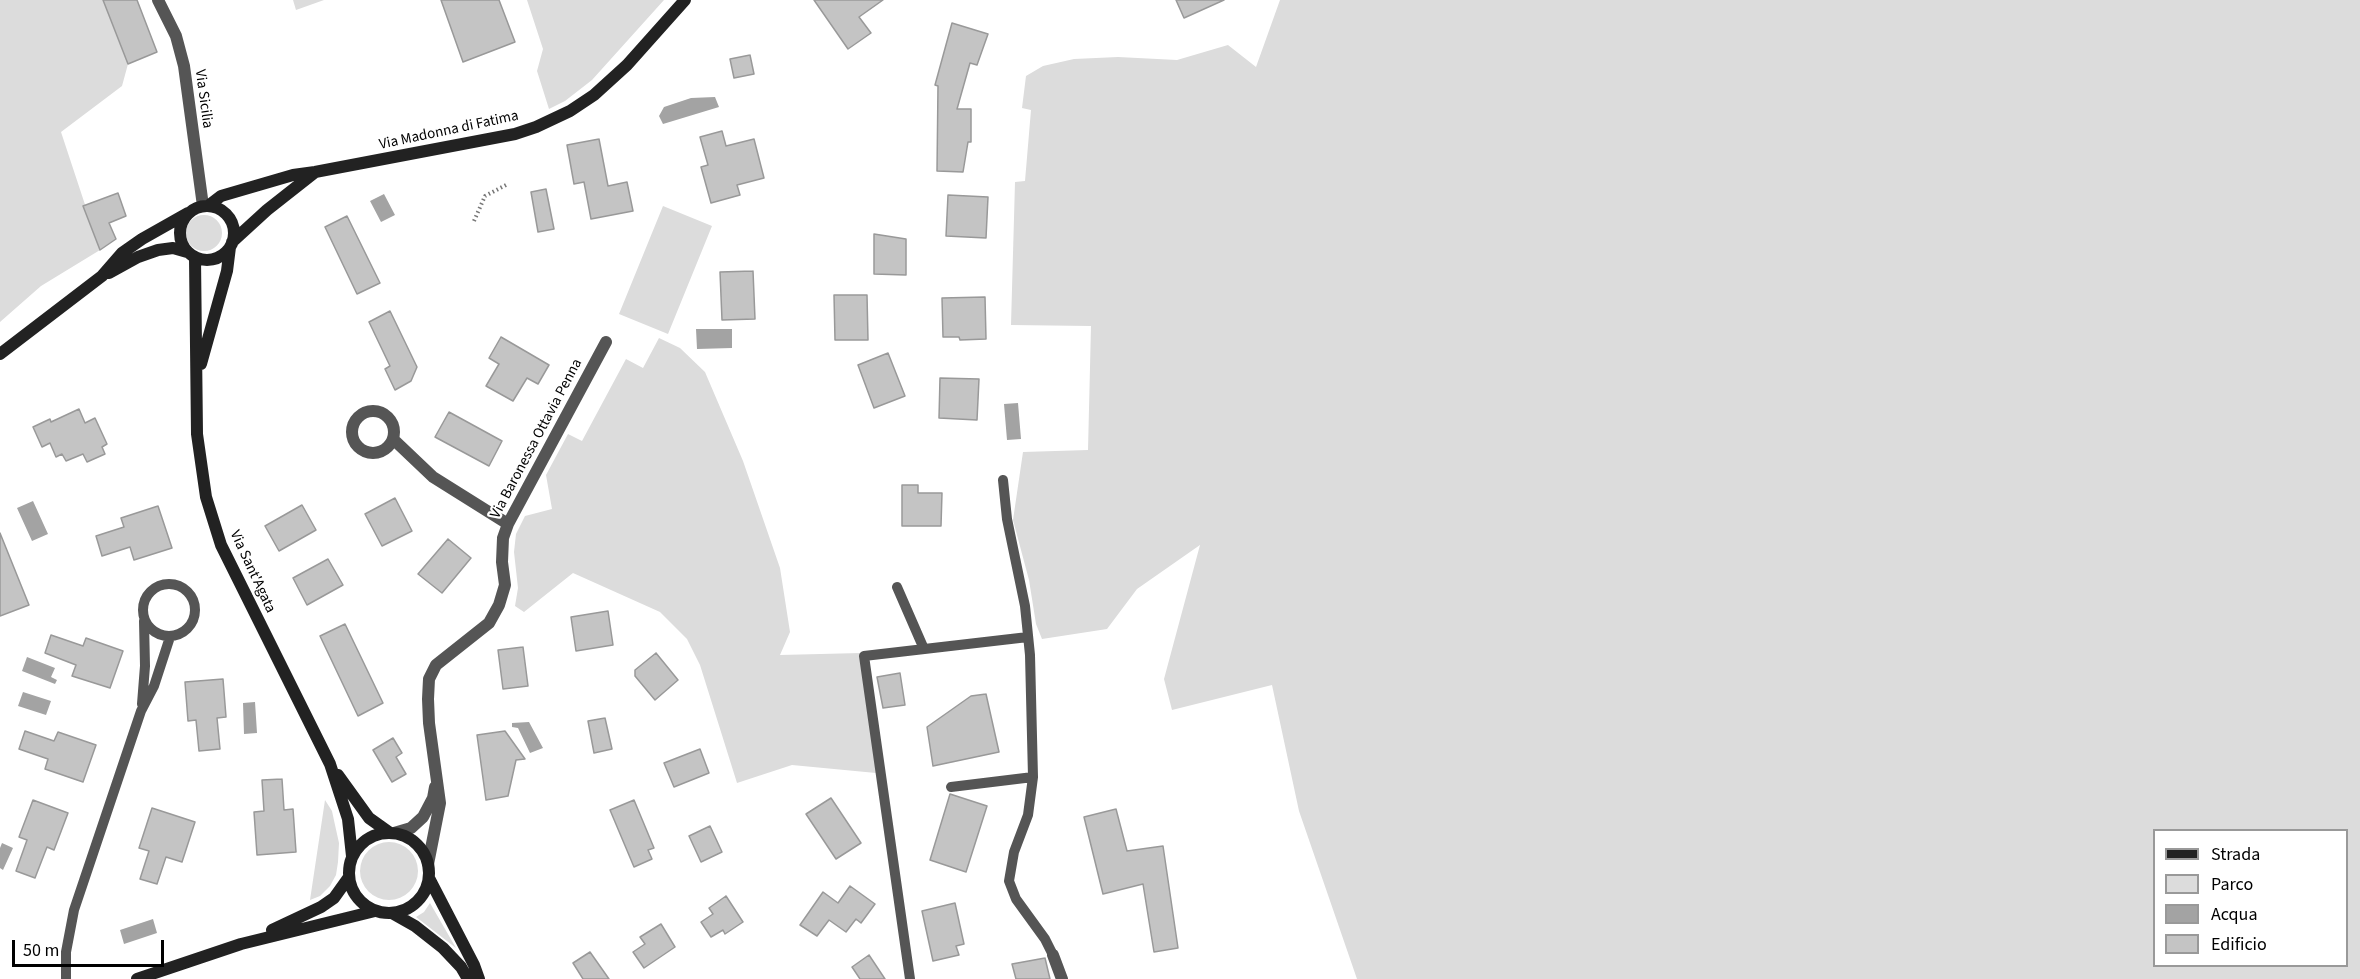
<!DOCTYPE html>
<html>
<head>
<meta charset="utf-8">
<style>
  body { margin:0 }
  #map { position:relative; width:2360px; height:979px; overflow:hidden; background:#fff; font-family:"Source Sans 3",sans-serif }
  canvas { display:block }
  .legend { position:absolute; left:2153px; top:829px; width:195px; height:138px; box-sizing:border-box; background:#fff; border:2px solid #999; margin:0; padding:8px 10px; list-style:none; font-size:18px; color:#000 }
  .legend li { display:flex; align-items:center; gap:12px; height:30px }
  .legend b { width:30px; border:2px solid #999 }
  .scale { position:absolute; left:12px; top:940px; width:152px; height:27px; box-sizing:border-box; border:3px solid #000; border-top:0; padding-left:8px; font-size:18px; line-height:21px; white-space:nowrap; color:#000; -webkit-text-stroke:4px #fff; paint-order:stroke }
</style>
</head>
<body>
<div id="map">
<canvas width="2360" height="979"></canvas>
<ul class="legend">
<li><b style="height:8px;background:#222"></b>Strada</li>
<li><b style="height:16px;background:#dcdcdc"></b>Parco</li>
<li><b style="height:16px;background:#a3a3a3"></b>Acqua</li>
<li><b style="height:16px;background:#c4c4c4"></b>Edificio</li>
</ul>
<div class="scale">50 m</div>
</div>
<script>
const ctx = document.querySelector('canvas').getContext('2d');
ctx.lineJoin = 'round';
function paint(path, color) { ctx.fillStyle = color; ctx.fill(path, 'evenodd'); }
const shape = rows => new Path2D(rows.map(r => 'M' + r).join(''));
function strokePath(path, color, width, dash) { ctx.strokeStyle = color; ctx.lineWidth = width; ctx.lineCap = dash ? 'butt' : 'round'; ctx.setLineDash(dash || []); ctx.stroke(path); }
function write(font, color, halo, rows, align = 'center') {
  ctx.font = font + ' "Source Sans 3",sans-serif'; ctx.lineWidth = 4.5; ctx.setLineDash([]); ctx.textBaseline = 'middle'; ctx.strokeStyle = halo; ctx.fillStyle = color; for (const [text, x, y, turn = 0] of rows) {
    ctx.save(); ctx.translate(x, y); ctx.rotate((+turn || 0) * Math.PI / 180); ctx.textAlign = isNaN(turn) ? turn : align; if (halo) ctx.strokeText(text, 0, 0); ctx.fillText(text, 0, 0); ctx.restore();
  }
}
paint(shape([
  [0,0,103,0,128,64,122,86,61,132,100,250,41,286,0,322],
  [293,0,324,0,296,10],
  [527,0,664,0,592,80,565,101,549,109,537,71,543,49],
  [1280,0,2360,0,2360,979,1357,979,1299,811,1272,685,1172,710,1164,679,1200,545,1137,589,1107,629,1042,639,1036,624,1029,580,1013,520,1023,452,1088,450,1091,326,1011,325,1015,182,1025,181,1031,110,1022,108,1026,76,1043,66,1074,59,1118,57,1177,60,1228,45,1256,67],
  [2154,830,2346,830,2346,966,2154,966],
  [663,206,712,226,668,334,619,314],
  '186 233a18 18 0 1 1 36 0a18 18 0 1 1-36 0Z',
  [659,338,680,348,705,372,743,461,780,568,790,632,780,655,861,653,876,773,792,765,737,783,700,665,687,639,660,612,573,573,524,612,515,606,518,588,514,552,516,534,525,516,552,509,546,475,568,434,582,441,626,359,643,368],
  [325,800,332,811,335,825,339,843,338,862,336,875,330,886,320,896,310,900],
  '360 871a29 29 0 1 1 58 0a29 29 0 1 1-58 0Z',
  [430,903,456,948,416,917,424,912]
]), '#dcdcdc');
paint(shape([
  [715,97,719,107,663,124,659,116,664,107,691,98],
  [384,194,395,215,381,222,370,201],
  [696,329,732,329,732,348,697,349],
  [1018,403,1021,439,1007,440,1004,404],
  [33,501,48,534,32,541,17,508],
  [27,657,55,668,51,677,57,680,55,684,22,671],
  [23,692,51,701,46,715,18,706],
  [255,702,257,733,244,734,243,703],
  [529,722,543,748,530,753,518,728,512,727,512,723],
  [2,843,13,848,3,870,0,868,0,848],
  [153,919,157,933,124,944,120,930]
]), '#a3a3a3');
const building = shape([
  [103,0,137,0,157,52,128,64,103,0],
  [441,0,499,0,515,42,463,62,441,0],
  [814,0,883,0,859,17,871,33,848,49,814,0],
  [1176,0,1224,0,1184,18,1176,0],
  [952,23,988,34,977,65,970,63,957,109,971,109,971,142,968,142,963,172,937,171,938,86,935,85,952,23],
  [750,55,754,74,734,78,730,59,750,55],
  [722,131,726,146,754,139,764,178,737,185,740,195,711,203,701,167,708,165,700,137,722,131],
  [599,139,608,186,627,182,633,211,591,219,584,182,574,184,567,145,599,139],
  [546,189,554,229,538,232,531,192,546,189],
  [118,193,126,216,109,223,116,239,100,250,83,206,118,193],
  [948,195,988,197,986,238,946,236,948,195],
  [347,216,380,283,357,294,325,227,347,216],
  [874,234,906,239,906,275,874,274,874,234],
  [753,271,755,319,722,320,720,272,753,271],
  [834,295,867,295,868,340,835,340,834,295],
  [985,297,986,339,960,340,959,337,943,337,942,298,985,297],
  [390,311,417,367,411,381,395,390,385,369,390,366,369,322,390,311],
  [501,337,549,365,538,384,527,378,513,401,486,386,499,364,489,358,501,337],
  [888,353,905,396,874,408,858,365,888,353],
  [940,378,979,379,977,420,939,418,940,378],
  [79,409,85,423,95,418,107,444,102,447,105,454,87,462,83,454,66,461,62,454,56,457,50,443,42,447,33,427,50,419,51,422,79,409],
  [449,412,502,441,489,466,435,437,449,412],
  [902,485,918,485,918,493,942,493,941,526,902,526,902,485],
  [395,498,412,531,382,546,365,514,395,498],
  [302,505,316,530,279,551,265,526,302,505],
  [158,506,172,548,134,560,130,547,102,556,96,536,124,527,121,518,158,506],
  [0,533,29,605,0,616,0,533],
  [448,539,471,558,442,593,418,574,448,539],
  [328,559,343,585,307,605,293,578,328,559],
  [608,611,613,645,576,651,571,617,608,611],
  [345,624,383,703,358,716,320,636,345,624],
  [51,635,83,646,86,638,123,651,110,688,72,676,76,665,45,653,51,635],
  [523,647,528,686,503,689,498,650,523,647],
  [656,653,678,680,655,700,635,676,635,670,656,653],
  [900,673,905,705,883,708,877,677,900,673],
  [223,679,226,717,217,718,220,749,199,751,196,720,188,721,185,682,223,679],
  [986,694,999,752,933,766,927,727,971,696,986,694],
  [605,718,612,749,594,753,588,721,605,718],
  [25,731,54,741,58,732,96,745,83,782,45,769,48,759,19,749,25,731],
  [505,731,525,759,516,760,508,796,486,800,477,735,505,731],
  [393,738,402,753,396,757,406,774,392,782,373,750,393,738],
  [700,749,709,773,674,787,664,763,700,749],
  [282,779,284,810,293,809,296,852,257,855,254,812,264,811,262,780,282,779],
  [950,794,987,806,966,872,930,860,950,794],
  [831,798,861,843,836,859,806,814,831,798],
  [33,800,68,813,54,850,47,847,35,878,16,871,27,840,19,837,33,800],
  [634,800,654,848,648,850,652,859,634,867,610,810,634,800],
  [152,808,195,822,182,862,166,857,157,884,140,879,149,851,139,848,152,808],
  [1116,809,1127,851,1163,846,1178,948,1154,952,1143,884,1103,894,1084,817,1116,809],
  [710,826,722,852,701,862,689,836,710,826],
  [850,886,875,904,861,923,856,919,846,932,829,920,817,936,800,925,823,892,838,903,850,886],
  [726,896,743,922,725,934,723,930,711,937,701,922,713,914,709,908,726,896],
  [955,903,964,944,956,946,959,955,933,961,922,911,955,903],
  [661,924,675,947,644,968,633,952,645,944,640,937,661,924],
  [590,952,609,979,583,979,573,963,590,952],
  [869,955,885,979,860,979,852,967,869,955],
  [1045,958,1050,979,1016,979,1012,964,1045,958]
]);
paint(building, '#c4c4c4');
strokePath(building, '#999', 1.5);
strokePath(shape([
  [474,221,485,196,506,185]
]), '#777', 4, [1.5, 3]);
strokePath(shape([
  [1003,480,1007,519,1025,606,1030,655,1033,777,1028,815,1014,852,1009,881,1016,899,1045,939,1053,955],
  '143 610a26 26 0 1 1 52 0a26 26 0 1 1-52 0Z',
  [897,587,924,649],
  [142,704,145,666,144,621],
  [951,787,1033,777],
  [66,979,66,952,74,910,141,711,154,686,170,637],
  [910,979,864,656,1028,637]
]), '#555', 10);
strokePath(shape([
  [158,0,176,36,184,66,203,206],
  '352 432a21 21 0 1 1 42 0a21 21 0 1 1-42 0Z',
  [393,439,433,477,508,524],
  [394,833,411,828,423,817,433,798,435,787],
  [428,864,440,803,429,723,428,699,429,679,436,665,489,623,499,605,505,585,502,562,503,538,508,524,606,342],
  [1053,955,1062,979]
]), '#555', 12);
strokePath(shape([
  [208,206,221,196,293,175,315,172,515,134,536,127,570,111,594,95,627,65,685,0],
  '180 233a27 27 0 1 1 54 0a27 27 0 1 1-54 0Z',
  [232,242,267,210,314,173],
  [195,258,197,434,206,497,221,545,330,764,348,819,352,856],
  [109,273,138,257,158,250,173,248,187,252],
  [0,354,102,276,122,253,142,239,188,213],
  [201,364,227,271,230,247],
  [338,775,369,818,390,833],
  '349 873a40 40 0 1 1 80 0a40 40 0 1 1-80 0Z',
  [429,878,474,965,479,979],
  [392,913,415,926,443,948,461,967,468,979],
  [272,930,321,907,334,898,349,877],
  [137,979,241,944,375,911]
]), '#222', 12);
write('15px', '#000', '#fff', [
  ["Via Sicilia",203,99,82],
  ["Via Madonna di Fatima",449,131,-12],
  ["Via Baronessa Ottavia Penna",537,439,-62],
  ["Via Sant'Agata",252,572,65]
]);
</script>
</body>
</html>
